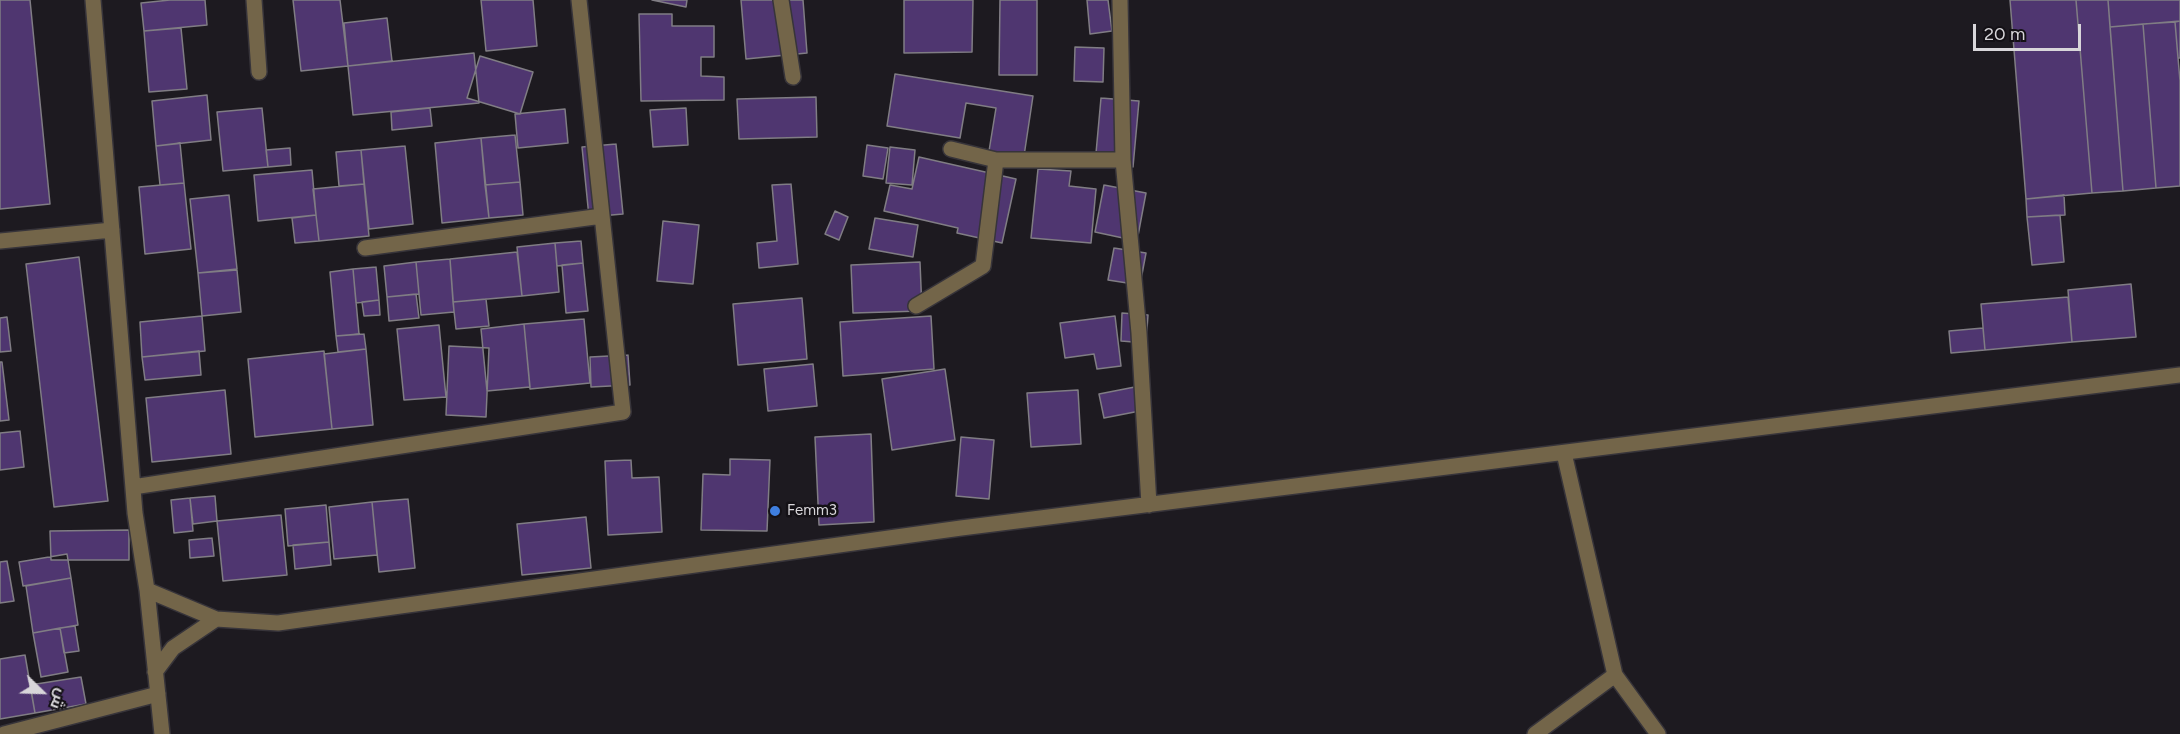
<!DOCTYPE html>
<html>
<head>
<meta charset="utf-8">
<style>
  body { margin:0 }
  #map { position:relative; width:2180px; height:734px; overflow:hidden; background:#1d1a20; font-family:Figtree,Cairo,sans-serif }
  canvas { display:block }
  .north { position:absolute; left:12px; top:662px; width:60px; height:60px; -webkit-text-stroke:4px #141116; paint-order:stroke; rotate:113deg; font-size:16px; font-weight:700; line-height:24px; text-align:center; color:#d8d6da }
  .north::after { content:''; display:block; margin:auto; width:21px; height:27px; background:#d8d6da; clip-path:polygon(50% 0,100% 100%,50% 72%,0 100%) }
  .scale { position:absolute; left:1973px; top:24px; width:108px; height:27px; box-sizing:border-box; border:3px solid #d8d6da; border-top:0; padding-left:8px; font-size:18px; line-height:21px; white-space:nowrap; color:#d8d6da; -webkit-text-stroke:4px #141116; paint-order:stroke }
</style>
</head>
<body>
<div id="map">
<canvas width="2180" height="734"></canvas>
<div class="north">ش</div>
<div class="scale">20 m</div>
</div>
<script>
const ctx = document.querySelector('canvas').getContext('2d');
ctx.lineJoin = 'round';
function paint(path, color) { ctx.fillStyle = color; ctx.fill(path, 'evenodd'); }
const shape = rows => new Path2D(rows.map(r => 'M' + r).join(''));
function strokePath(path, color, width, dash) { ctx.strokeStyle = color; ctx.lineWidth = width; ctx.lineCap = dash ? 'butt' : 'round'; ctx.setLineDash(dash || []); ctx.stroke(path); }
function write(font, color, halo, rows, align = 'center') {
  ctx.font = font + ' Figtree,sans-serif'; ctx.lineWidth = 5; ctx.setLineDash([]); ctx.textBaseline = 'middle'; ctx.strokeStyle = halo; ctx.fillStyle = color; for (const [text, x, y, turn = 0] of rows) {
    ctx.save(); ctx.translate(x, y); ctx.rotate((+turn || 0) * Math.PI / 180); ctx.textAlign = isNaN(turn) ? turn : align; if (halo) ctx.strokeText(text, 0, 0); ctx.fillText(text, 0, 0); ctx.restore();
  }
}
const building = shape([
  [0,0,30,0,50,204,0,209,0,0],
  [170,0,205,0,207,25,144,31,141,3,170,0],
  [293,0,340,0,348,66,301,71,293,0],
  [481,0,533,0,537,46,486,51,481,0],
  [652,0,687,0,686,7,652,0],
  [741,0,803,0,807,53,746,59,741,0],
  [904,0,973,0,972,52,904,53,904,0],
  [1000,0,1037,0,1037,75,999,75,1000,0],
  [1087,0,1108,0,1112,31,1090,34,1087,0],
  [2010,0,2076,0,2092,193,2026,199,2010,0],
  [2076,0,2108,0,2123,191,2092,193,2076,0],
  [2108,0,2180,0,2180,21,2110,27,2108,0],
  [639,14,672,14,672,26,714,26,714,57,701,57,701,76,724,77,724,100,641,101,639,14],
  [387,18,392,61,348,66,344,23,387,18],
  [2180,21,2180,58,2178,58,2175,22,2180,21],
  [2175,22,2180,81,2180,186,2156,188,2143,24,2175,22],
  [2143,24,2156,188,2123,191,2110,27,2143,24],
  [181,28,187,89,149,92,144,31,181,28],
  [1075,47,1104,48,1103,82,1074,81,1075,47],
  [474,53,479,103,353,115,348,66,474,53],
  [480,56,533,72,520,114,467,98,480,56],
  [895,74,1033,96,1024,156,989,151,996,108,966,103,960,138,887,126,895,74],
  [207,95,211,140,156,146,152,101,207,95],
  [816,97,817,137,739,139,737,99,816,97],
  [1101,98,1139,101,1133,167,1095,164,1101,98],
  [262,108,268,167,223,171,217,112,262,108],
  [430,108,432,126,392,130,391,112,430,108],
  [686,108,688,145,653,147,650,110,686,108],
  [565,109,568,143,518,148,515,114,565,109],
  [515,135,520,182,485,185,481,138,515,135],
  [481,138,489,218,442,223,435,143,481,138],
  [180,143,184,183,160,185,156,146,180,143],
  [616,144,623,214,589,217,582,147,616,144],
  [867,145,888,148,883,179,863,176,867,145],
  [405,146,413,224,369,229,361,150,405,146],
  [890,147,915,150,912,185,886,183,890,147],
  [290,148,291,165,268,167,266,150,290,148],
  [361,150,364,184,339,186,336,152,361,150],
  [919,157,1016,179,1002,243,957,233,958,228,884,211,890,185,912,189,919,157],
  [1038,169,1071,171,1069,186,1096,189,1091,243,1031,238,1038,169],
  [312,170,316,215,258,221,254,175,312,170],
  [520,182,523,215,489,218,485,185,520,182],
  [184,183,191,249,145,254,139,187,184,183],
  [364,184,369,236,319,241,313,189,364,184],
  [791,184,798,264,759,268,757,243,777,241,772,185,791,184],
  [1104,185,1146,193,1137,241,1095,232,1104,185],
  [229,195,237,269,198,273,190,199,229,195],
  [2064,195,2065,215,2027,217,2026,199,2064,195],
  [835,211,848,217,839,240,825,234,835,211],
  [316,215,319,241,295,243,292,218,316,215],
  [2060,215,2064,262,2032,265,2027,217,2060,215],
  [875,218,918,225,913,257,869,249,875,218],
  [663,221,699,225,693,284,657,281,663,221],
  [581,241,583,263,557,266,555,243,581,241],
  [555,243,559,292,522,296,517,247,555,243],
  [1114,248,1146,253,1140,285,1108,280,1114,248],
  [517,252,522,296,453,302,450,259,517,252],
  [79,257,108,501,54,507,26,264,79,257],
  [450,259,454,312,421,315,416,262,450,259],
  [416,262,419,294,387,297,384,266,416,262],
  [920,262,922,311,853,313,851,265,920,262],
  [583,263,588,311,566,313,562,265,583,263],
  [376,267,379,300,356,303,353,269,376,267],
  [353,269,359,334,336,336,330,272,353,269],
  [237,270,241,312,202,316,198,273,237,270],
  [2131,284,2136,337,2072,342,2068,290,2131,284],
  [416,294,419,318,389,321,387,297,416,294],
  [2068,297,2072,342,1985,350,1981,304,2068,297],
  [802,298,807,359,738,365,733,304,802,298],
  [486,299,489,326,456,329,453,302,486,299],
  [379,300,380,315,364,316,362,302,379,300],
  [1122,313,1148,315,1146,343,1121,341,1122,313],
  [202,316,205,351,142,357,140,322,202,316],
  [931,316,934,369,843,376,840,322,931,316],
  [1115,316,1121,366,1097,369,1094,354,1065,358,1060,323,1115,316],
  [7,317,11,351,0,352,0,318,7,317],
  [584,319,590,383,530,389,524,324,584,319],
  [524,324,530,387,487,391,481,329,524,324],
  [439,325,446,397,404,400,397,329,439,325],
  [1983,328,1985,350,1951,353,1949,331,1983,328],
  [364,334,366,349,338,352,336,336,364,334],
  [449,346,489,348,486,417,446,415,449,346],
  [366,349,373,425,332,429,324,354,366,349],
  [199,351,201,375,145,380,142,357,199,351],
  [324,351,332,429,255,437,248,359,324,351],
  [628,355,630,385,591,387,590,357,628,355],
  [0,362,2,362,9,420,0,421,0,362],
  [813,364,817,406,768,411,764,369,813,364],
  [945,369,955,440,892,450,882,379,945,369],
  [1145,385,1150,409,1104,418,1099,394,1145,385],
  [225,390,231,454,152,462,146,398,225,390],
  [1078,390,1081,444,1031,447,1027,393,1078,390],
  [20,431,24,467,0,470,0,433,20,431],
  [871,434,874,522,819,525,815,437,871,434],
  [961,437,994,440,989,499,956,496,961,437],
  [730,459,770,460,767,531,701,530,703,474,730,475,730,459],
  [631,460,632,478,659,477,662,532,608,535,605,461,631,460],
  [215,496,217,521,193,524,190,498,215,496],
  [190,498,193,531,174,533,171,500,190,498],
  [408,499,415,568,379,572,372,502,408,499],
  [372,502,377,555,334,559,329,507,372,502],
  [326,505,329,542,288,546,285,509,326,505],
  [281,515,287,575,223,581,217,521,281,515],
  [586,517,591,568,522,575,517,524,586,517],
  [129,530,129,560,51,560,50,531,129,530],
  [212,538,214,556,190,558,189,540,212,538],
  [329,542,331,565,295,569,293,545,329,542],
  [67,554,71,578,23,586,19,562,67,554],
  [7,561,14,601,0,603,0,562,7,561],
  [71,578,78,625,33,633,26,586,71,578],
  [75,626,79,651,64,653,60,628,75,626],
  [60,628,68,672,41,677,33,633,60,628],
  [25,655,35,713,0,719,0,659,25,655],
  [81,677,86,704,35,713,30,685,81,677]
]);
paint(building, '#4f3670');
strokePath(building, '#807d84', 1.5);
const minor = shape([
  [93,0,135,513,147,590,216,619,278,623,961,528,2180,375],
  [254,0,259,72],
  [781,0,793,77],
  [1120,0,1123,160,1139,333,1149,505],
  [951,149,996,160,1123,160],
  [0,241,112,230],
  [365,248,602,216],
  [916,306,983,266,996,160],
  [1564,453,1615,675,1658,734],
  [133,487,623,412,579,0],
  [147,590,162,734],
  [155,672,173,648,216,619],
  [4,734,158,694],
  [1535,734,1615,675]
]);
strokePath(minor, '#37343a', 18);
strokePath(minor, '#736549', 15);
for (const [x, y, r, color] of [
  [775,511,6,"#3f7fe0"]
]) { const dot = new Path2D(); dot.arc(x, y, r, 0, 2 * Math.PI); ctx.fillStyle = color; ctx.fill(dot); strokePath(dot, '#141116', 2); }
write('15px', '#d8d6da', '#141116', [
  ["Femm3",787,511]
], 'left');
</script>
</body>
</html>
